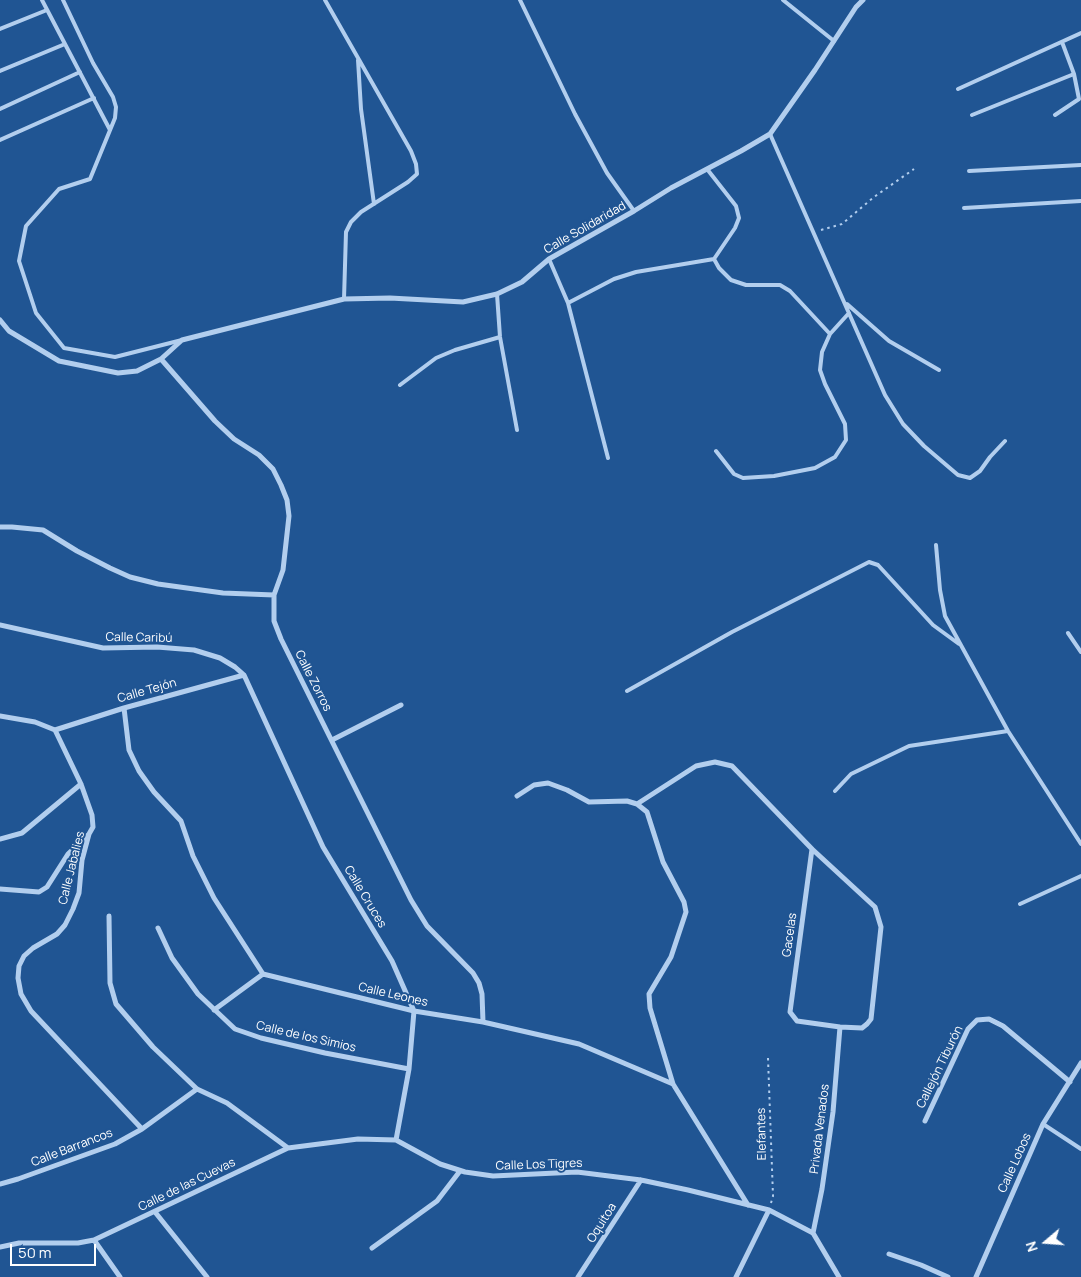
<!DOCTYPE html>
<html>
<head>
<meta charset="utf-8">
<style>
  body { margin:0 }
  #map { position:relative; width:1081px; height:1277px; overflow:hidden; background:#205593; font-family:Manrope,sans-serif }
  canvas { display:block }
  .north { position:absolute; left:1021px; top:1217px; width:50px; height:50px; -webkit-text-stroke:4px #205593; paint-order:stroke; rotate:252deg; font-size:14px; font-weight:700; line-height:20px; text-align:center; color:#fff }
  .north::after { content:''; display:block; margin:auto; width:18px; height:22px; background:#fff; clip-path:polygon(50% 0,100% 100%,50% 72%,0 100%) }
  .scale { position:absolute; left:10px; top:1244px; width:86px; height:22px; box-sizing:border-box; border:2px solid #fff; border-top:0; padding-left:6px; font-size:15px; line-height:18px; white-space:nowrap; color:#fff; -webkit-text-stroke:4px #205593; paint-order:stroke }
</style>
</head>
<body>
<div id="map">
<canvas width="1081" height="1277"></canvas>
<div class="north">N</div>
<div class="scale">50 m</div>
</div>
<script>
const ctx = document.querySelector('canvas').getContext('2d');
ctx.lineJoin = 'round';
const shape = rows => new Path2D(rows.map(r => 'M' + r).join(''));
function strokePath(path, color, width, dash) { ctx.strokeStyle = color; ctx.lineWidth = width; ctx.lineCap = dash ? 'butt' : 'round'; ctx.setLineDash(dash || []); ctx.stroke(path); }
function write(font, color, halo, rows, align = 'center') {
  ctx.font = font + ' Manrope,sans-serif'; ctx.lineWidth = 4; ctx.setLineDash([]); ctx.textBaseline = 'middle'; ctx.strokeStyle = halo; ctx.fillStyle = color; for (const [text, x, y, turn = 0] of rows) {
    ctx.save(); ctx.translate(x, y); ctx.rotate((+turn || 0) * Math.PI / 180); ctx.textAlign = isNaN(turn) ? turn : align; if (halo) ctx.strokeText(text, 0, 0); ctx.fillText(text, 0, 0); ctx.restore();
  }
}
strokePath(shape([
  [821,230,842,224,874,197,914,169],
  [768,1058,773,1196,771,1203]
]), '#b2ceee', 2, [2.5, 4]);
strokePath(shape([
  [42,0,110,130],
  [63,0,93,63,113,97,116,107,115,118,90,179,59,189,26,226,19,261,36,313,64,348,115,357,182,340],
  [325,0,411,151,416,164,417,174,408,182,361,212,351,222,346,232,344,299],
  [520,0,575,114,607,173,634,211],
  [783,0,834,41],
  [0,29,47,10],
  [358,60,361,109,374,204],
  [0,71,65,44],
  [958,89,1081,33],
  [0,109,80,72],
  [972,115,1074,74],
  [1055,115,1079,99,1074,74,1062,42],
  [770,134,885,395,903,424,924,446,958,475,970,478,980,471,990,457,1005,441],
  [0,140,94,98],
  [707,169,736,206,739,218,735,228,714,259],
  [969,171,1081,165],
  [964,208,1081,201],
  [549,259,568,303,608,458],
  [497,294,500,337,517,430],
  [568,303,614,279,636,272,714,259,719,268,731,280,746,285,780,285,790,291,830,334],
  [847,304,889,341,939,370],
  [400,385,436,358,455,350,500,337],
  [716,451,734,474,743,478,774,476,815,468,835,457,846,440,845,424,825,384,820,370,822,352,830,334,849,313],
  [936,545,940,590,945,616,1008,731,1081,844],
  [1068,633,1081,652],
  [627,691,732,632,869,562,878,565,933,625,959,644],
  [835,791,851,774,909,746,1008,731],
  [1020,904,1081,876],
  [1043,1124,1081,1149]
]), '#b2ceee', 4);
strokePath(shape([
  [0,320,9,331,59,361,118,373,137,371,161,359,182,340,344,299,390,298,463,302,497,294,522,282,549,259,634,211,671,188,741,151,770,134,815,70,856,7,863,0],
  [161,359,215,421,234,439,259,455,273,469,281,485,287,500,289,516,283,570,274,595,274,621,281,639,411,900,427,926,473,973,479,983,482,994,483,1022],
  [0,527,12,527,43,530,77,551,110,568,130,577,158,584,223,593,274,595],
  [0,625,103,648,157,647,194,650,220,658,235,667,244,675,323,847,392,961,414,1011,409,1069,396,1140],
  [124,708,129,750,139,771,154,792,181,821,193,856,214,898,263,974,414,1011,483,1022,579,1044,673,1084,748,1205],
  [0,716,35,722,55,730],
  [55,730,81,784,92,815,93,827,89,834,82,860,79,893,73,909,65,925,57,934,33,948,24,956,19,966,18,978,21,994,31,1011,142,1129],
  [55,730,124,708,244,675],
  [332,740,401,705],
  [517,796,534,785,548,783,567,790,589,802,627,801,637,804,647,812,663,862,684,902,686,912,671,957,649,994,650,1008,673,1084],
  [637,804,696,766,715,762,732,766,812,849,875,907,881,927,871,1019,867,1024,862,1028,840,1027,797,1021,790,1012,812,849],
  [0,839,22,833,81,784],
  [0,889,39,892,47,887,68,854,88,835],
  [109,916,110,983,116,1004,153,1047,197,1089,227,1103,288,1148,358,1139,396,1140,440,1164,465,1172,493,1176,577,1172,641,1180,688,1190,769,1210,813,1233,839,1277],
  [158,928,172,958,198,994,235,1029,261,1038,325,1053,409,1069],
  [214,1010,263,974],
  [925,1121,968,1029,977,1020,989,1019,1003,1026,1070,1082],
  [0,1184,18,1179,115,1144,142,1129,197,1089],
  [155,1212,207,1277],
  [813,1233,822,1189,833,1112,840,1027],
  [94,1240,288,1148],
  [0,1247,19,1243,78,1243,94,1240,120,1277],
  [372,1248,437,1201,460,1171],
  [889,1254,921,1265,948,1277],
  [578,1277,641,1180],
  [736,1277,769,1210],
  [976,1277,1043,1124,1081,1063]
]), '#b2ceee', 5);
write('12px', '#fff', '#205593', [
  ["Calle Solidaridad",585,228,-30],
  ["Calle Caribú",139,638,1],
  ["Calle Zorros",313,681,63],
  ["Calle Tejón",147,691,-16],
  ["Calle Jabalies",72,868,-76],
  ["Calle Cruces",365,897,59],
  ["Gacelas",790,935,-82],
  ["Calle Leones",393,995,13],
  ["Calle de los Simios",306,1037,13],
  ["Callejón Tiburón",940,1067,-64],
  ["Privada Venados",820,1129,-83],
  ["Elefantes",762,1134,-91],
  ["Calle Barrancos",72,1148,-21],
  ["Calle Lobos",1015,1163,-66],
  ["Calle Los Tigres",539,1165,-2],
  ["Calle de las Cuevas",187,1185,-26],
  ["Oquitoa",602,1223,-58]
]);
</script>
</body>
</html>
